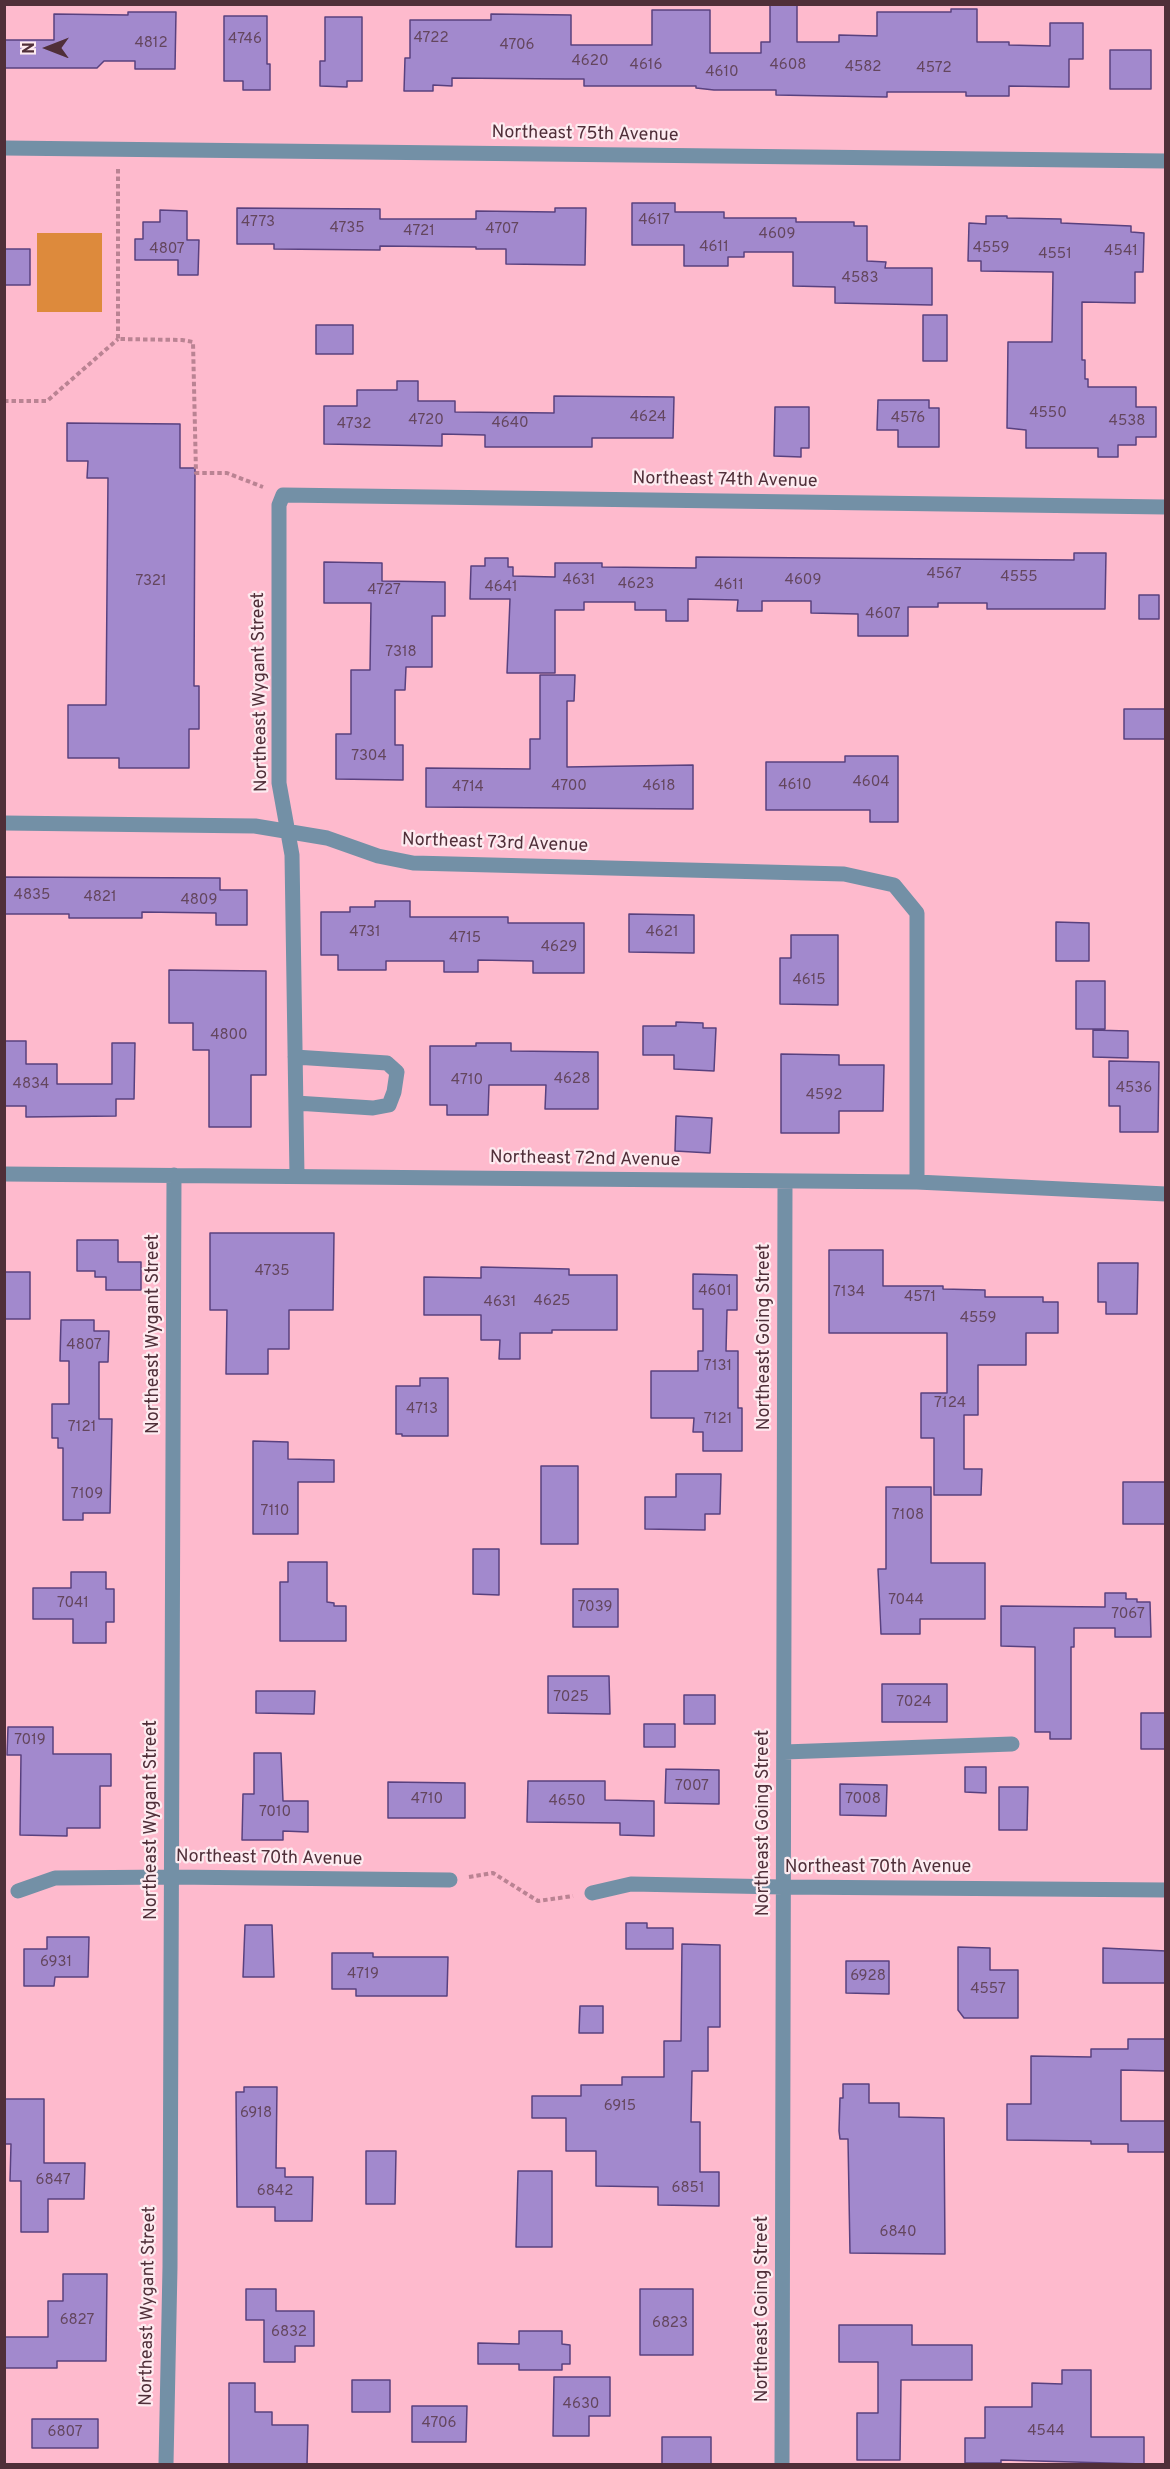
<!DOCTYPE html>
<html>
<head>
<meta charset="utf-8">
<style>
  body { margin:0 }
  #map { position:relative; width:1170px; height:2469px; overflow:hidden; background:#febacd; font-family:Overpass,sans-serif }
  canvas { display:block }
  .frame { position:absolute; inset:0; border:6px solid #502f39; pointer-events:none }
  .north { position:absolute; left:18px; top:18px; width:60px; height:60px; -webkit-text-stroke:4px #fdebf0; paint-order:stroke; rotate:270deg; font-size:16px; font-weight:700; line-height:24px; text-align:center; color:#502f39 }
  .north::after { content:''; display:block; margin:auto; width:21px; height:27px; background:#502f39; clip-path:polygon(50% 0,100% 100%,50% 72%,0 100%) }
</style>
</head>
<body>
<div id="map">
<canvas width="1170" height="2469"></canvas>
<div class="frame"></div>
<div class="north">N</div>
</div>
<script>
const ctx = document.querySelector('canvas').getContext('2d');
ctx.lineJoin = 'round';
function paint(path, color) { ctx.fillStyle = color; ctx.fill(path, 'evenodd'); }
const shape = rows => new Path2D(rows.map(r => 'M' + r).join(''));
function strokePath(path, color, width, dash) { ctx.strokeStyle = color; ctx.lineWidth = width; ctx.lineCap = dash ? 'butt' : 'round'; ctx.setLineDash(dash || []); ctx.stroke(path); }
function write(font, color, halo, rows, align = 'center') {
  ctx.font = font + ' Overpass,sans-serif'; ctx.lineWidth = 4.5; ctx.setLineDash([]); ctx.textBaseline = 'middle'; ctx.strokeStyle = halo; ctx.fillStyle = color; for (const [text, x, y, turn = 0] of rows) {
    ctx.save(); ctx.translate(x, y); ctx.rotate((+turn || 0) * Math.PI / 180); ctx.textAlign = isNaN(turn) ? turn : align; if (halo) ctx.strokeText(text, 0, 0); ctx.fillText(text, 0, 0); ctx.restore();
  }
}
paint(shape([
  [37,233,102,233,102,312,37,312]
]), '#dd8a3c');
const building = shape([
  [770,4,797,4,797,42,839,42,839,35,877,36,877,12,951,12,951,9,977,9,977,42,1009,42,1009,45,1050,46,1050,23,1083,23,1083,59,1069,59,1069,87,1009,86,1009,96,966,96,966,92,887,92,887,97,776,95,776,90,714,90,696,88,696,86,584,86,584,79,565,79,452,78,452,86,433,85,433,91,404,91,405,58,410,58,410,20,491,20,491,14,571,15,571,45,652,45,652,10,710,10,710,53,761,53,761,42,770,42,770,4],
  [128,12,176,12,175,69,135,69,135,61,104,61,97,68,4,68,4,40,54,40,54,14,128,15,128,12],
  [224,16,267,16,267,64,270,64,270,90,243,90,243,81,224,81,224,16],
  [325,17,362,17,362,81,347,81,347,87,320,86,320,61,325,61,325,17],
  [1110,50,1151,50,1151,89,1110,89,1110,50],
  [632,203,675,203,675,212,724,212,724,218,796,218,796,222,854,222,854,226,867,226,867,261,886,262,885,268,932,268,932,305,835,303,835,287,793,286,793,252,744,252,744,257,728,257,728,266,684,266,684,245,632,245,632,203],
  [237,208,380,209,380,219,476,219,476,211,555,212,555,208,586,208,585,265,506,264,506,249,476,249,476,247,380,246,380,250,274,249,274,244,237,244,237,208],
  [160,210,187,211,187,240,199,240,198,275,178,275,178,260,135,260,135,239,143,239,143,222,160,222,160,210],
  [986,216,1007,216,1007,218,1061,219,1061,223,1131,226,1131,232,1144,233,1143,272,1135,272,1135,303,1082,302,1082,360,1085,360,1085,379,1088,379,1088,387,1136,387,1136,407,1156,407,1156,437,1136,437,1136,445,1118,445,1118,457,1098,457,1098,448,1026,448,1026,430,1007,428,1008,342,1052,342,1053,272,981,271,981,261,968,261,969,223,986,224,986,216],
  [4,249,30,249,30,285,4,285,4,249],
  [923,315,947,315,947,361,923,361,923,315],
  [316,325,353,325,353,354,316,354,316,325],
  [397,381,418,381,418,401,455,401,455,412,554,413,554,396,674,397,673,438,592,438,592,447,485,447,485,435,442,434,442,446,324,444,324,406,357,406,357,390,397,390,397,381],
  [878,400,929,400,929,408,939,408,939,447,898,447,898,430,877,430,878,400],
  [775,407,809,407,809,448,801,448,801,457,774,456,775,407],
  [67,423,180,424,180,468,195,468,194,686,199,686,199,729,189,729,189,768,119,768,119,758,68,758,68,705,106,705,108,478,87,478,88,461,67,461,67,423],
  [1074,553,1106,553,1105,609,987,609,987,603,938,603,938,607,908,607,908,636,858,636,858,614,811,613,811,601,762,601,762,611,737,611,738,600,688,599,688,621,666,621,666,610,635,610,635,602,584,602,584,610,555,610,555,673,507,673,510,599,470,599,471,566,485,566,485,558,508,558,508,567,513,567,513,576,555,577,555,563,602,563,602,567,696,568,696,557,1074,560,1074,553],
  [324,562,382,563,382,581,445,582,445,616,432,616,432,667,406,667,405,690,395,690,395,745,403,745,403,780,336,779,336,734,351,734,351,670,370,670,371,603,324,603,324,562],
  [1139,595,1159,595,1159,619,1139,619,1139,595],
  [540,675,575,675,574,701,567,701,567,767,693,765,693,809,426,807,426,768,530,769,530,739,540,739,540,675],
  [1124,709,1166,709,1166,739,1124,739,1124,709],
  [845,756,898,756,898,822,870,822,870,810,766,810,766,762,845,762,845,756],
  [4,877,220,878,220,890,247,890,247,925,216,925,216,913,142,912,142,918,69,918,69,914,4,914,4,877],
  [375,901,410,901,410,917,508,917,508,923,584,923,584,973,533,973,533,961,478,960,478,972,444,972,444,961,386,961,386,970,338,970,338,955,321,955,321,912,350,912,350,907,375,907,375,901],
  [629,914,694,915,694,953,629,952,629,914],
  [1056,922,1089,923,1089,961,1056,961,1056,922],
  [791,935,838,935,838,1005,780,1004,780,958,791,958,791,935],
  [169,970,266,971,266,1075,251,1075,251,1127,209,1127,209,1050,193,1050,193,1023,169,1023,169,970],
  [1076,981,1105,981,1105,1029,1076,1029,1076,981],
  [676,1022,703,1023,703,1028,716,1028,714,1071,674,1069,674,1055,643,1055,643,1026,676,1026,676,1022],
  [1093,1030,1128,1031,1128,1058,1093,1057,1093,1030],
  [4,1041,26,1041,26,1064,57,1064,57,1084,112,1084,112,1043,135,1043,134,1099,116,1099,116,1116,26,1117,26,1106,4,1106,4,1041],
  [476,1043,511,1043,511,1051,598,1052,598,1109,545,1109,546,1085,489,1085,488,1115,447,1115,447,1105,430,1105,430,1046,476,1046,476,1043],
  [781,1054,839,1055,839,1065,884,1065,883,1111,839,1111,839,1133,781,1133,781,1054],
  [1109,1061,1159,1062,1158,1132,1120,1132,1120,1106,1109,1106,1109,1061],
  [676,1116,712,1118,710,1153,675,1151,676,1116],
  [210,1233,334,1233,333,1310,289,1310,289,1349,268,1349,268,1374,226,1374,227,1310,210,1310,210,1233],
  [77,1240,118,1240,118,1262,141,1262,141,1290,106,1290,106,1277,95,1277,95,1271,77,1271,77,1240],
  [829,1250,883,1250,883,1286,943,1286,943,1289,985,1290,985,1297,1043,1297,1043,1302,1058,1302,1058,1333,1026,1333,1026,1365,978,1365,978,1415,964,1415,964,1469,982,1469,981,1495,934,1495,934,1438,921,1438,921,1393,947,1393,947,1333,829,1333,829,1250],
  [1098,1263,1138,1263,1137,1314,1106,1314,1106,1302,1098,1302,1098,1263],
  [481,1267,569,1269,569,1275,617,1275,617,1330,552,1330,552,1333,520,1333,520,1359,499,1359,500,1340,481,1340,481,1315,424,1315,424,1277,481,1278,481,1267],
  [4,1272,30,1272,30,1319,4,1319,4,1272],
  [693,1274,737,1275,737,1310,727,1310,726,1351,738,1351,738,1408,742,1408,742,1451,703,1451,703,1432,693,1432,694,1418,651,1418,651,1371,698,1371,698,1351,703,1351,703,1309,693,1309,693,1274],
  [61,1320,94,1320,94,1331,109,1331,108,1362,99,1362,99,1419,112,1419,110,1513,83,1513,83,1520,63,1520,63,1448,58,1448,58,1438,52,1438,52,1404,69,1404,69,1361,60,1361,61,1320],
  [420,1378,448,1378,448,1436,402,1436,402,1434,396,1434,396,1386,420,1386,420,1378],
  [253,1441,288,1442,288,1459,334,1460,334,1482,298,1482,298,1534,253,1534,253,1441],
  [541,1466,578,1466,578,1544,541,1544,541,1466],
  [676,1474,721,1474,720,1514,705,1514,705,1530,645,1529,645,1497,676,1497,676,1474],
  [1123,1482,1166,1482,1166,1524,1123,1524,1123,1482],
  [886,1487,931,1487,931,1563,985,1563,985,1619,920,1619,920,1634,881,1634,878,1569,886,1569,886,1487],
  [473,1549,499,1549,499,1595,473,1594,473,1549],
  [288,1562,327,1562,327,1602,334,1603,334,1606,346,1606,346,1641,280,1641,280,1582,288,1582,288,1562],
  [71,1572,106,1572,106,1589,114,1589,114,1622,106,1622,106,1643,73,1643,73,1619,33,1619,33,1588,71,1588,71,1572],
  [573,1589,618,1589,618,1627,573,1627,573,1589],
  [1105,1593,1126,1593,1126,1599,1137,1599,1137,1602,1150,1602,1151,1637,1115,1637,1115,1628,1074,1628,1074,1647,1071,1647,1071,1739,1050,1739,1050,1732,1035,1732,1035,1647,1001,1646,1001,1606,1105,1607,1105,1593],
  [548,1676,609,1676,610,1714,548,1713,548,1676],
  [882,1684,947,1684,947,1722,882,1722,882,1684],
  [256,1691,315,1691,314,1714,256,1713,256,1691],
  [684,1695,715,1695,715,1724,684,1724,684,1695],
  [1141,1713,1166,1713,1166,1749,1141,1749,1141,1713],
  [644,1724,675,1724,675,1747,644,1747,644,1724],
  [8,1727,53,1727,53,1754,111,1754,111,1786,100,1786,100,1828,67,1828,67,1836,20,1835,21,1755,7,1755,8,1727],
  [254,1753,281,1753,283,1801,308,1801,308,1832,283,1831,283,1840,242,1840,243,1794,254,1794,254,1753],
  [965,1767,986,1767,986,1793,965,1792,965,1767],
  [666,1769,719,1770,719,1804,665,1803,666,1769],
  [528,1781,605,1781,605,1800,654,1801,654,1836,620,1835,620,1823,527,1822,528,1781],
  [388,1782,465,1783,465,1818,388,1818,388,1782],
  [840,1784,887,1785,886,1816,840,1815,840,1784],
  [999,1787,1028,1787,1027,1830,999,1830,999,1787],
  [626,1923,647,1923,647,1928,673,1928,673,1949,626,1949,626,1923],
  [245,1925,272,1925,274,1977,243,1977,245,1925],
  [47,1937,89,1937,88,1977,55,1977,54,1986,24,1986,24,1949,47,1949,47,1937],
  [682,1944,720,1945,720,2027,708,2027,708,2071,692,2071,691,2122,700,2122,700,2172,719,2172,719,2206,658,2205,658,2187,596,2186,596,2151,566,2151,566,2118,532,2118,532,2096,581,2096,581,2085,622,2085,622,2077,664,2077,664,2041,681,2041,682,1944],
  [958,1947,990,1948,990,1970,1018,1970,1018,2018,964,2018,958,2010,958,1947],
  [1103,1948,1166,1951,1166,1983,1103,1983,1103,1948],
  [332,1953,373,1953,373,1957,448,1957,447,1996,356,1996,356,1989,332,1989,332,1953],
  [846,1961,889,1961,889,1994,846,1993,846,1961],
  [580,2006,603,2006,603,2033,579,2033,580,2006],
  [1128,2039,1166,2039,1166,2071,1121,2070,1121,2121,1166,2121,1166,2152,1128,2152,1128,2144,1091,2144,1091,2141,1007,2140,1007,2104,1031,2104,1031,2056,1091,2057,1091,2049,1128,2049,1128,2039],
  [843,2084,869,2084,869,2103,899,2103,899,2117,944,2118,945,2254,850,2253,848,2139,840,2139,839,2131,840,2098,843,2098,843,2084],
  [244,2087,277,2087,276,2168,285,2168,285,2177,313,2177,312,2221,275,2221,275,2207,237,2207,236,2092,244,2092,244,2087],
  [4,2099,44,2099,44,2163,85,2163,84,2199,48,2199,48,2232,21,2232,21,2181,10,2181,11,2144,4,2144,4,2099],
  [366,2151,396,2151,395,2204,366,2204,366,2151],
  [518,2171,552,2171,552,2247,516,2247,518,2171],
  [63,2274,107,2274,106,2361,57,2361,57,2368,4,2368,4,2337,48,2337,48,2301,63,2301,63,2274],
  [246,2289,276,2289,276,2311,314,2311,314,2346,295,2346,295,2362,264,2362,264,2320,246,2320,246,2289],
  [640,2289,693,2289,693,2355,640,2355,640,2289],
  [839,2325,912,2325,912,2345,972,2345,972,2380,901,2380,900,2460,857,2460,857,2413,878,2413,878,2362,839,2362,839,2325],
  [519,2331,562,2331,562,2344,570,2345,570,2364,562,2364,562,2370,519,2370,519,2364,478,2364,478,2343,519,2344,519,2331],
  [1062,2370,1091,2370,1091,2437,1144,2437,1144,2464,1001,2460,1001,2463,965,2463,965,2438,985,2438,985,2407,1032,2407,1032,2383,1062,2384,1062,2370],
  [554,2377,610,2377,610,2416,589,2416,589,2436,553,2436,554,2377],
  [352,2380,390,2380,390,2412,352,2412,352,2380],
  [229,2383,255,2383,255,2412,272,2412,272,2425,308,2425,307,2464,229,2464,229,2383],
  [412,2406,467,2406,466,2442,412,2442,412,2406],
  [32,2419,98,2419,98,2448,32,2448,32,2419],
  [662,2437,711,2437,711,2464,662,2464,662,2437]
]);
paint(building, '#a289cd');
strokePath(building, '#59417f', 1.5);
strokePath(shape([
  [118,169,118,339,182,340,193,342,196,473,227,473,263,487],
  [4,401,47,401,118,339],
  [469,1877,493,1873,538,1901,573,1896]
]), '#ba8393', 4, [4.5, 3]);
strokePath(shape([
  [4,148,1166,161],
  [4,823,255,826,327,838,378,856,413,863,844,874,894,885,917,913,917,1182],
  [295,1057,387,1063,397,1072,394,1092,389,1105,373,1108,296,1103],
  [4,1174,917,1182,1166,1194],
  [297,1176,292,855,279,783,279,505,283,495,1166,507],
  [784,1752,1012,1744],
  [18,1891,55,1878,171,1877,450,1880],
  [592,1893,631,1884,783,1887,1166,1890],
  [166,2464,170,2267,174,1175],
  [782,2464,785,1181]
]), '#7390a6', 15);
write('15px', '#64465e', null, [
  ["4722",431,39],
  ["4746",245,40],
  ["4812",151,44],
  ["4706",517,46],
  ["4620",590,62],
  ["4616",646,66],
  ["4608",788,66],
  ["4582",863,68],
  ["4572",934,69],
  ["4610",722,73],
  ["4617",654,221],
  ["4773",258,223],
  ["4735",347,229],
  ["4707",502,230],
  ["4721",419,232],
  ["4609",777,235],
  ["4611",714,248],
  ["4559",991,249],
  ["4807",167,250],
  ["4541",1121,252],
  ["4551",1055,255],
  ["4583",860,279],
  ["4550",1048,414],
  ["4624",648,418],
  ["4576",908,419],
  ["4720",426,421],
  ["4538",1127,422],
  ["4640",510,424],
  ["4732",354,425],
  ["4567",944,575],
  ["4555",1019,578],
  ["4631",579,581],
  ["4609",803,581],
  ["7321",151,582],
  ["4623",636,585],
  ["4611",729,586],
  ["4641",501,588],
  ["4727",384,591],
  ["4607",883,615],
  ["7318",401,653],
  ["7304",369,757],
  ["4604",871,783],
  ["4610",795,786],
  ["4700",569,787],
  ["4618",659,787],
  ["4714",468,788],
  ["4835",32,896],
  ["4821",100,898],
  ["4809",199,901],
  ["4731",365,933],
  ["4621",662,933],
  ["4715",465,939],
  ["4629",559,948],
  ["4615",809,981],
  ["4800",229,1036],
  ["4628",572,1080],
  ["4710",467,1081],
  ["4834",31,1085],
  ["4536",1134,1089],
  ["4592",824,1096],
  ["4735",272,1272],
  ["4601",715,1292],
  ["7134",849,1293],
  ["4571",920,1298],
  ["4625",552,1302],
  ["4631",500,1303],
  ["4559",978,1319],
  ["4807",84,1346],
  ["7131",718,1367],
  ["7124",950,1404],
  ["4713",422,1410],
  ["7121",718,1420],
  ["7121",82,1428],
  ["7109",87,1495],
  ["7110",275,1512],
  ["7108",908,1516],
  ["7044",906,1601],
  ["7041",73,1604],
  ["7039",595,1608],
  ["7067",1128,1615],
  ["7025",571,1698],
  ["7024",914,1703],
  ["7019",30,1741],
  ["7007",692,1787],
  ["4710",427,1800],
  ["7008",863,1800],
  ["4650",567,1802],
  ["7010",275,1813],
  ["6931",56,1963],
  ["4719",363,1975],
  ["6928",868,1977],
  ["4557",988,1990],
  ["6915",620,2107],
  ["6918",256,2114],
  ["6847",53,2181],
  ["6851",688,2189],
  ["6842",275,2192],
  ["6840",898,2233],
  ["6827",77,2321],
  ["6823",670,2324],
  ["6832",289,2333],
  ["4630",581,2405],
  ["4706",439,2424],
  ["4544",1046,2432],
  ["6807",65,2433]
]);
write('18px', '#502f39', '#fdebf0', [
  ["Northeast 75th Avenue",585,135,1],
  ["Northeast 74th Avenue",725,481,1],
  ["Northeast Wygant Street",261,692,-91],
  ["Northeast 73rd Avenue",495,844,2],
  ["Northeast 72nd Avenue",585,1160,1],
  ["Northeast Wygant Street",154,1334,-90],
  ["Northeast Going Street",765,1337,-90],
  ["Northeast Wygant Street",152,1820,-90],
  ["Northeast Going Street",764,1823,-90],
  ["Northeast 70th Avenue",269,1859,1],
  ["Northeast 70th Avenue",878,1868],
  ["Northeast Wygant Street",149,2306,-89],
  ["Northeast Going Street",763,2309,-90]
]);
</script>
</body>
</html>
